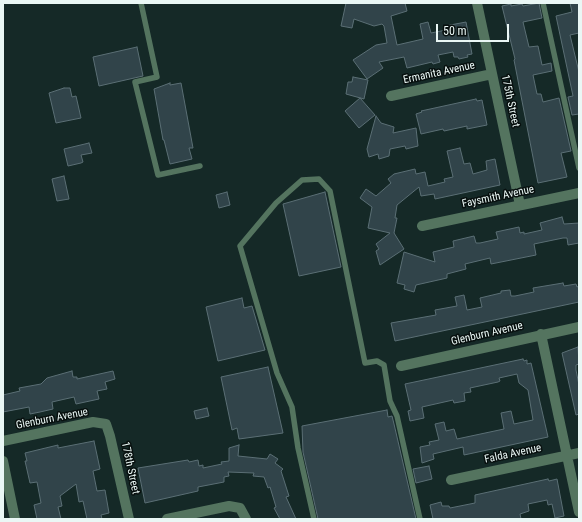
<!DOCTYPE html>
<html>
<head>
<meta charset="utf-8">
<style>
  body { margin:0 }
  #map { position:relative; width:582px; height:522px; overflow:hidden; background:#152927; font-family:"Roboto Condensed",sans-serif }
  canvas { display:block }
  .frame { position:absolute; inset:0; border:4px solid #eaf7f5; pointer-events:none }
  .scale { position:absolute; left:436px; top:24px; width:73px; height:18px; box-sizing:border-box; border:2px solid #eaf7f5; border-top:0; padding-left:5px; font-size:12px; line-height:14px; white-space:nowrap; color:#eaf7f5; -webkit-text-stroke:3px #08100f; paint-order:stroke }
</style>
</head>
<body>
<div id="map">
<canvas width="582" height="522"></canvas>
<div class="frame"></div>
<div class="scale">50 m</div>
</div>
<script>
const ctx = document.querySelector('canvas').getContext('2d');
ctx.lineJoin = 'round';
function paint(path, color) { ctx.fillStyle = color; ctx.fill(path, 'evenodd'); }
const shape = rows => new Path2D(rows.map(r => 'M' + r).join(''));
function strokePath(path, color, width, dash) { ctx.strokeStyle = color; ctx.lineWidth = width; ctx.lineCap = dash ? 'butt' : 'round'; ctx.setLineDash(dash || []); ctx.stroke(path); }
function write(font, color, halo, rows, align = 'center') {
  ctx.font = font + ' "Roboto Condensed",sans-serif'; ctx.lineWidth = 3; ctx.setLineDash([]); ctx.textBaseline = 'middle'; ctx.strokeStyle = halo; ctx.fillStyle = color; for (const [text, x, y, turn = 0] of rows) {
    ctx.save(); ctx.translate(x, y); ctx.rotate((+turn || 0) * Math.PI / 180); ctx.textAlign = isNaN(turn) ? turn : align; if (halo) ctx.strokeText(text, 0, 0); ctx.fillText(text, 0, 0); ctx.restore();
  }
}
const building = shape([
  [346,3,405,3,407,11,391,16,397,45,423,39,420,24,428,22,431,33,446,30,445,26,466,22,472,54,467,55,468,57,459,59,458,57,454,57,453,52,438,55,440,62,433,64,432,62,407,68,404,57,379,62,383,68,367,79,353,60,376,45,387,43,384,26,382,24,374,26,354,19,352,28,341,26,346,3],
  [539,3,542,18,523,22,529,47,538,46,542,65,551,63,552,71,533,75,537,94,541,94,543,102,559,98,571,151,561,153,567,177,538,183,514,60,515,59,502,6,511,4,511,6,522,4,523,6,539,3],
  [570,3,579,3,579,33,570,35,579,72,579,114,572,115,568,97,573,96,556,16,572,12,570,3],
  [137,47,143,76,99,86,93,57,137,47],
  [353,77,368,80,364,99,346,94,348,82,352,82,353,77],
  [170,83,170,85,181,83,193,148,189,148,192,159,170,164,164,140,163,140,154,89,170,83],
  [64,88,70,88,72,97,76,96,81,118,56,123,49,93,64,88],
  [360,98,375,115,359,128,345,111,360,98],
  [476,99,477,101,482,100,487,125,467,129,467,126,444,131,443,129,421,134,416,114,422,112,421,111,476,99],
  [376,116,381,123,394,127,393,133,416,128,418,146,406,149,405,146,390,149,389,156,379,159,378,154,369,157,367,149,376,116],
  [89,143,92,153,81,155,83,162,81,163,68,166,64,149,89,143],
  [460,148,464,164,470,163,473,174,487,170,486,161,495,159,500,185,435,199,434,194,421,196,419,187,397,205,395,218,397,218,394,233,404,249,380,265,376,251,379,249,376,244,390,233,368,228,372,207,360,198,366,189,376,196,391,183,388,179,394,174,415,169,416,174,425,172,428,186,445,182,444,179,453,177,447,151,460,148],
  [64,176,69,199,57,201,52,179,64,176],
  [227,192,230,205,219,208,216,195,227,192],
  [325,192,341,267,299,276,283,204,325,192],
  [562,217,564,224,579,223,579,243,568,245,567,238,563,238,534,244,536,255,491,264,490,258,465,264,466,269,447,274,447,278,416,285,414,292,404,289,405,285,397,283,404,252,435,262,433,252,454,247,453,241,474,236,476,243,480,243,498,239,496,232,519,227,520,233,524,232,524,234,542,230,540,223,562,217],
  [563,283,564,286,576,284,577,287,579,286,579,302,395,341,391,323,436,315,435,310,457,306,455,297,464,295,467,310,482,307,480,298,501,293,501,291,510,290,511,296,515,296,534,292,533,288,563,283],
  [242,298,244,308,252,306,265,350,218,361,206,307,242,298],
  [578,347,579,364,576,365,576,370,579,385,579,414,576,415,562,353,578,347],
  [523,359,524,361,527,360,527,364,531,363,548,437,464,455,463,447,433,454,434,459,422,463,420,447,430,445,429,442,439,440,435,424,444,422,446,431,454,429,457,439,504,429,501,413,511,411,514,424,533,420,528,390,519,383,517,374,499,378,500,381,498,382,470,388,471,392,464,393,465,401,454,403,453,400,422,407,424,418,410,421,408,411,411,410,405,384,523,359],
  [268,367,283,433,239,439,237,428,232,430,221,377,268,367],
  [72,371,73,377,77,377,77,379,113,371,115,379,105,382,107,389,97,391,99,399,76,404,74,397,52,402,53,409,40,412,30,414,29,407,3,412,3,395,20,391,19,388,41,384,47,378,72,371],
  [207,408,209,416,196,419,194,411,207,408],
  [387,410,388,417,392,416,394,424,416,519,318,519,303,452,302,426,387,410],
  [94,441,100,469,93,471,97,491,105,490,109,513,101,515,102,519,87,519,83,501,79,502,76,484,60,496,62,506,58,507,61,519,37,519,34,505,41,503,37,482,30,483,25,461,27,461,25,453,58,445,58,448,94,441],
  [239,445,238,456,267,459,270,454,278,459,275,463,283,469,281,471,289,496,286,497,296,519,280,519,274,508,276,507,270,487,268,488,264,477,253,476,254,473,228,472,229,476,224,477,224,482,198,487,198,491,145,503,138,468,188,460,189,462,198,460,199,466,203,465,203,468,222,464,221,462,229,461,229,448,239,445],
  [429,466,432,479,416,483,413,469,429,466],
  [548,479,549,481,557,479,564,516,555,518,552,504,548,505,547,500,528,504,529,511,520,514,521,519,433,519,430,505,441,502,442,506,449,506,450,508,475,503,475,495,548,479]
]);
paint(building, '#31444a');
strokePath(building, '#5b6f75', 1);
strokePath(shape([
  [141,3,157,77,135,82,158,175,200,166],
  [543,3,579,168],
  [314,519,298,448,292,407,277,373,240,246,276,203,302,180,319,179,330,191,365,363,377,361,384,365,390,401,397,416,420,519]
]), '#54745f', 5.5);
strokePath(shape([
  [477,3,520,205],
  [391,96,492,74],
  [422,226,579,193],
  [541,334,579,512],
  [401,366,579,327],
  [3,441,93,422,106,424,110,436,129,519],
  [3,461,15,519],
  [451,480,579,453],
  [167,519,229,506,240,508,246,519]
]), '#54745f', 10);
write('11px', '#eaf7f5', '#08100f', [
  ["Ermanita Avenue",439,73,-12],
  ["175th Street",510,101,78],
  ["Faysmith Avenue",498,197,-12],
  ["Glenburn Avenue",487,334,-13],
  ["Glenburn Avenue",52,419,-11],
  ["Falda Avenue",513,454,-12],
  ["178th Street",130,468,78]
]);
</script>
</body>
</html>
